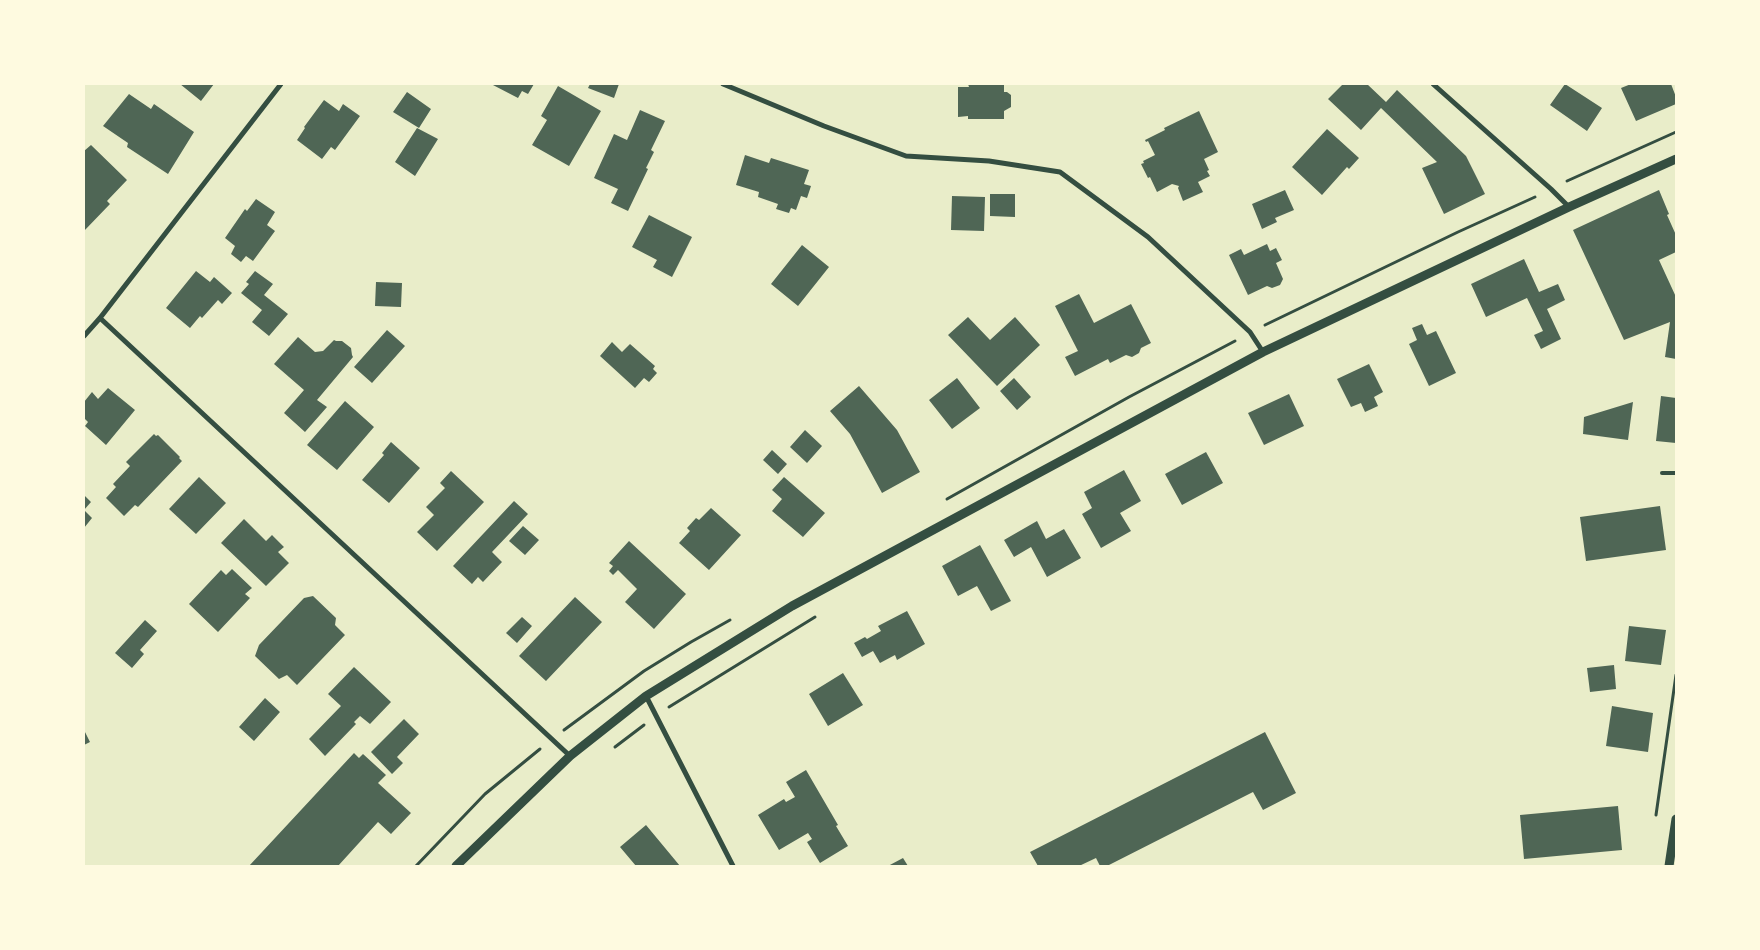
<!DOCTYPE html>
<html>
<head>
<meta charset="utf-8">
<style>
  body { margin:0 }
  #map { position:relative; width:1760px; height:950px; overflow:hidden; background:#e9edc9; font-family:Barlow,sans-serif }
  canvas { display:block }
  .frame { position:absolute; inset:0; border:85px solid #fefae0; pointer-events:none }
</style>
</head>
<body>
<div id="map">
<canvas width="1760" height="950"></canvas>
<div class="frame"></div>
</div>
<script>
const ctx = document.querySelector('canvas').getContext('2d');
ctx.lineJoin = 'round';
function paint(path, color) { ctx.fillStyle = color; ctx.fill(path, 'evenodd'); }
const shape = rows => new Path2D(rows.map(r => 'M' + r).join(''));
function strokePath(path, color, width, dash) { ctx.strokeStyle = color; ctx.lineWidth = width; ctx.lineCap = dash ? 'butt' : 'round'; ctx.setLineDash(dash || []); ctx.stroke(path); }
paint(shape([
  [180,84,214,84,201,101],
  [491,84,534,84,528,94,522,91,518,98],
  [590,84,619,84,614,98,588,88],
  [968,84,1004,84,1004,92,1007,92,1011,95,1011,107,1004,111,1004,119,968,119,968,116,958,117,958,87,969,87],
  [1343,84,1367,84,1386,102,1397,90,1466,156,1485,194,1444,214,1422,168,1437,162,1381,108,1361,130,1328,99],
  [1565,84,1602,108,1587,131,1550,105],
  [1631,84,1671,84,1676,97,1676,104,1636,121,1621,88],
  [558,86,601,111,569,166,532,145,547,120,541,116],
  [407,92,431,109,419,128,393,112],
  [129,94,151,109,154,104,194,132,168,174,127,147,128,143,103,126],
  [324,100,339,111,343,104,360,116,335,150,331,147,322,159,297,140,305,128,304,127],
  [640,110,665,121,651,150,654,152,646,168,648,169,628,211,611,203,618,189,594,178,614,134,627,140],
  [1199,111,1218,152,1204,159,1209,170,1207,171,1210,176,1198,182,1203,192,1183,201,1178,188,1179,186,1172,184,1157,192,1150,177,1148,178,1141,164,1144,163,1143,161,1155,155,1148,141,1146,142,1145,140,1165,130,1164,128],
  [417,128,438,139,415,176,395,162],
  [1327,129,1359,158,1349,169,1347,167,1322,195,1292,167],
  [91,145,127,180,107,201,110,204,84,231,84,151],
  [745,155,769,163,771,158,809,170,804,184,811,186,807,198,801,196,796,210,791,208,789,213,776,209,778,204,758,197,759,192,736,185],
  [1285,190,1294,210,1275,218,1277,222,1262,229,1252,204],
  [1659,190,1669,214,1667,215,1676,235,1676,252,1659,260,1676,297,1676,359,1665,357,1670,322,1624,340,1573,230],
  [990,194,1015,194,1015,217,990,216],
  [952,196,985,197,984,231,951,230],
  [256,199,275,212,267,225,275,231,253,261,246,256,241,262,231,254,235,246,225,238,245,209,247,211],
  [649,215,692,237,672,277,653,267,657,260,632,247],
  [1267,244,1270,251,1276,248,1282,260,1276,263,1283,279,1280,285,1272,288,1267,286,1248,295,1229,255,1241,249,1244,255],
  [802,245,829,267,798,306,771,284],
  [1524,259,1539,292,1558,284,1565,300,1547,309,1561,339,1541,349,1534,335,1543,331,1527,298,1486,317,1471,284],
  [196,271,210,282,214,277,232,293,222,304,218,300,202,318,200,316,190,328,166,308],
  [255,271,273,284,264,295,288,314,269,336,252,322,262,310,241,293,249,284,246,282],
  [376,282,402,283,401,307,375,306],
  [1079,294,1094,323,1131,304,1151,343,1141,348,1139,353,1132,357,1126,355,1110,363,1108,359,1075,376,1065,357,1078,351,1055,306],
  [968,317,990,340,1015,317,1040,345,997,386,948,335],
  [1422,324,1427,335,1436,331,1456,373,1429,386,1409,344,1417,340,1412,328],
  [387,330,405,346,372,383,354,367],
  [298,337,315,352,323,351,334,340,336,341,342,341,351,348,352,355,353,357,317,400,327,407,305,432,284,413,304,390,274,364],
  [612,342,622,352,630,344,655,366,653,369,657,373,649,382,644,378,635,388,600,356],
  [1369,364,1383,392,1374,397,1378,406,1365,412,1361,403,1351,407,1337,379],
  [957,378,980,408,952,429,929,400],
  [1014,378,1031,397,1017,410,1000,391],
  [859,386,897,430,920,472,882,493,850,434,830,411],
  [108,388,135,410,106,445,85,426,88,422,84,418,84,402,92,392,98,399],
  [1289,394,1304,426,1264,445,1248,413],
  [1661,396,1676,398,1676,443,1656,441],
  [345,401,374,427,337,470,307,445],
  [1633,402,1628,440,1583,434,1584,417],
  [805,430,822,446,807,463,790,447],
  [154,434,156,436,158,435,180,457,179,458,182,461,138,507,135,505,124,516,106,498,116,487,113,484,130,466,126,462],
  [391,442,420,468,389,503,362,480,384,455,382,453],
  [772,450,787,464,778,474,763,460],
  [1206,452,1223,483,1182,505,1165,474],
  [1124,470,1141,501,1120,513,1131,531,1101,548,1082,514,1092,508,1084,492],
  [451,471,484,502,437,551,417,532,434,515,426,507,445,488,440,483],
  [199,477,226,503,196,534,169,509],
  [784,477,825,513,803,537,772,511,782,499,772,490],
  [84,495,91,502,84,510,92,518,84,528],
  [514,501,528,514,492,552,502,562,483,582,478,577,472,584,453,566],
  [1660,506,1666,550,1586,561,1580,517],
  [711,508,741,535,709,570,679,543,690,531,687,528,696,518,699,520],
  [244,519,266,541,272,535,284,547,278,552,289,563,266,586,221,543],
  [1037,521,1046,539,1064,529,1081,558,1047,577,1031,547,1014,557,1004,540],
  [523,526,539,540,525,555,509,541],
  [629,541,686,594,654,629,625,602,637,589,618,570,613,575,609,571,613,566,609,563],
  [980,545,1011,601,991,611,977,586,958,596,942,566],
  [232,569,252,588,245,594,250,598,218,632,189,604,221,570,226,575],
  [313,596,336,618,335,625,345,635,297,685,287,675,279,679,255,656,259,645,304,598],
  [575,597,602,622,546,681,519,656],
  [907,611,925,644,897,660,895,655,880,663,873,651,862,657,854,643,865,637,867,639,881,631,878,626],
  [522,617,532,626,517,643,506,633],
  [145,620,157,631,140,650,144,654,132,668,115,653],
  [1629,626,1666,630,1661,665,1625,661],
  [1614,665,1616,689,1590,692,1587,668],
  [354,667,391,702,370,724,360,716,354,722,356,724,325,756,309,739,341,706,328,694],
  [843,673,863,705,828,726,809,694],
  [265,698,280,712,254,741,239,727],
  [1612,706,1653,713,1648,752,1606,746],
  [404,719,419,734,397,757,403,763,392,774,371,752],
  [84,730,90,742,84,745],
  [1265,732,1296,793,1263,810,1253,792,1107,866,1100,866,1096,858,1079,866,1038,866,1030,852],
  [354,753,359,758,363,754,386,775,378,783,411,813,391,834,378,822,338,866,249,866],
  [806,770,838,825,836,826,848,846,820,863,807,842,812,839,808,833,779,850,758,815,784,799,786,802,795,797,786,782],
  [1618,806,1622,850,1524,859,1520,815],
  [646,825,680,866,636,866,620,847],
  [903,858,908,866,888,866]
]), '#4f6655');
strokePath(shape([
  [1567,181,1676,132],
  [1265,325,1458,232,1535,197],
  [947,499,1129,397,1235,341],
  [669,707,815,617],
  [564,730,644,671,691,642,730,620],
  [615,747,644,725],
  [1656,815,1676,675],
  [416,866,485,794,540,749]
]), '#344e41', 3);
strokePath(shape([
  [1662,473,1676,473]
]), '#344e41', 4);
strokePath(shape([
  [723,84,824,126,906,156,989,161,1060,172,1148,237,1250,332,1263,352],
  [1433,84,1551,189,1569,207],
  [100,318,570,756],
  [84,336,100,318,281,84],
  [646,696,733,866]
]), '#344e41', 5);
strokePath(shape([
  [456,866,570,756,646,696,792,606,1263,352,1569,207,1676,159],
  [1669,866,1676,819]
]), '#344e41', 9);
</script>
</body>
</html>
